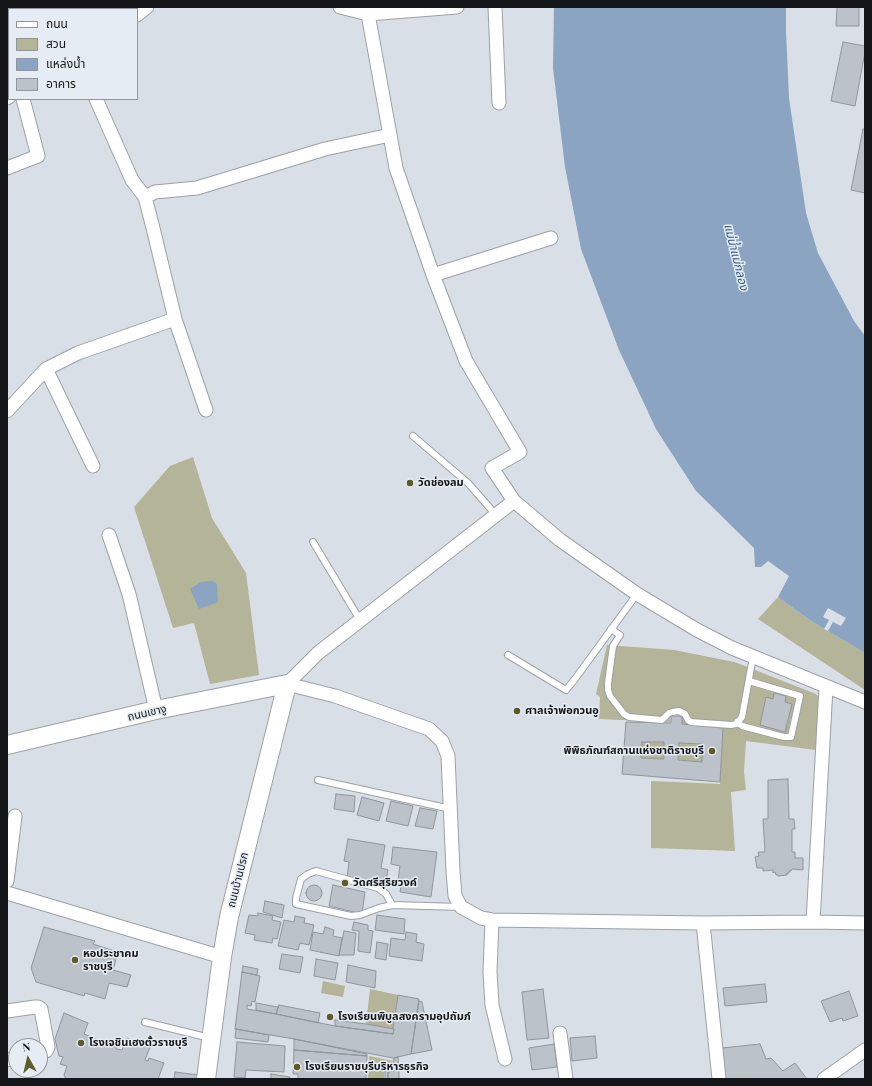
<!DOCTYPE html>
<html>
<head>
<meta charset="utf-8">
<style>
  body { margin:0 }
  #map { position:relative; width:872px; height:1086px; overflow:hidden; background:#d9dfe6; font-family:"Playfair Display","Noto Sans Thai",serif }
  canvas { display:block }
  .frame { position:absolute; inset:0; border:8px solid #141619; pointer-events:none }
  .legend { position:absolute; left:8px; top:8px; width:130px; height:92px; box-sizing:border-box; background:#e6ecf3; border:1px solid #92969c; margin:0; padding:5px 7px; list-style:none; font-size:12px; color:#141619 }
  .legend li { display:flex; align-items:center; gap:8px; height:20px }
  .legend b { width:20px; border:1px solid #92969c }
  .north { position:absolute; left:8px; top:1038px; width:40px; height:40px; box-sizing:border-box; background:#e6ecf3; border:1px solid #92969c; border-radius:50%; rotate:352deg; font-size:11px; font-weight:700; line-height:16px; text-align:center; color:#141619 }
  .north::after { content:''; display:block; margin:auto; width:14px; height:18px; background:#5d5c28; clip-path:polygon(50% 0,100% 100%,50% 72%,0 100%) }
</style>
</head>
<body>
<div id="map">
<canvas width="872" height="1086"></canvas>
<div class="frame"></div>
<ul class="legend">
<li><b style="height:5px;background:#fff"></b>ถนน</li>
<li><b style="height:11px;background:#b3b498"></b>สวน</li>
<li><b style="height:11px;background:#8aa4c1"></b>แหล่งน้ำ</li>
<li><b style="height:11px;background:#bcc2c9"></b>อาคาร</li>
</ul>
<div class="north">N</div>
</div>
<script>
const ctx = document.querySelector('canvas').getContext('2d');
ctx.lineJoin = 'round';
function paint(path, color) { ctx.fillStyle = color; ctx.fill(path, 'evenodd'); }
const shape = rows => new Path2D(rows.map(r => 'M' + r).join(''));
function strokePath(path, color, width, dash) { ctx.strokeStyle = color; ctx.lineWidth = width; ctx.lineCap = dash ? 'butt' : 'round'; ctx.setLineDash(dash || []); ctx.stroke(path); }
function write(font, color, halo, rows, align = 'center') {
  ctx.font = font + ' "Playfair Display","Noto Sans Thai",serif'; ctx.lineWidth = 3; ctx.setLineDash([]); ctx.textBaseline = 'middle'; ctx.strokeStyle = halo; ctx.fillStyle = color; for (const [text, x, y, turn = 0] of rows) {
    ctx.save(); ctx.translate(x, y); ctx.rotate((+turn || 0) * Math.PI / 180); ctx.textAlign = isNaN(turn) ? turn : align; if (halo) ctx.strokeText(text, 0, 0); ctx.fillText(text, 0, 0); ctx.restore();
  }
}
paint(shape([
  [193,457,212,518,246,573,259,675,210,684,194,623,173,628,134,507,170,466],
  [778,597,811,621,865,653,865,690,758,619],
  [607,645,674,650,734,662,745,666,816,694,820,699,816,750,746,741,744,772,746,790,731,792,735,851,651,848,651,781,720,784,722,731,682,724,682,715,669,714,670,722,599,719,600,697,596,694],
  [642,742,664,742,664,759,641,758],
  [679,743,703,744,702,762,678,760],
  [323,981,345,986,343,997,321,993],
  [370,989,398,995,393,1029,366,1024],
  [369,1056,393,1061,392,1069,384,1069,384,1079,368,1079]
]), '#b3b498');
paint(shape([
  [554,7,786,7,786,31,789,98,806,213,818,253,854,321,865,336,865,653,811,621,778,597,789,576,768,561,761,567,755,567,754,548,696,491,656,429,619,350,581,249,565,167,553,68],
  [212,581,217,584,218,602,199,609,190,589,201,582]
]), '#8aa4c1');
paint(shape([
  [828,608,846,618,841,626,833,622,828,631,824,629,829,620,823,617]
]), '#d9dfe6');
const building = shape([
  [837,7,859,7,859,26,836,26,837,7],
  [843,42,865,46,865,52,855,106,831,101,843,42],
  [863,129,865,129,865,193,851,190,863,129],
  [774,693,786,696,785,702,792,704,785,732,760,725,766,697,773,699,774,693],
  [671,716,682,716,682,724,723,728,720,782,622,774,626,722,671,723,671,716],
  [642,742,664,742,664,759,641,758,642,742],
  [679,743,703,744,702,762,678,760,679,743],
  [788,779,789,819,794,819,795,829,792,829,792,852,795,852,795,858,803,858,803,870,792,869,791,871,789,871,789,873,787,873,787,875,778,876,778,875,776,875,775,872,773,873,773,870,763,871,763,868,757,868,755,857,759,856,758,852,765,852,763,819,768,819,768,780,788,779],
  [336,794,355,796,354,812,334,809,336,794],
  [362,797,384,803,379,821,357,815,362,797],
  [391,801,413,806,408,826,386,821,391,801],
  [420,808,437,811,433,829,415,826,420,808],
  [348,839,385,845,381,868,388,870,385,885,347,878,349,862,344,861,348,839],
  [393,847,437,852,431,897,400,892,401,887,397,886,400,866,391,864,393,847],
  [333,885,365,892,362,914,329,906,333,885],
  '306 893a8 8 0 1 1 16 0a8 8 0 1 1-16 0Z',
  [265,901,284,905,282,918,263,912,265,901],
  [258,913,273,916,272,920,281,922,277,939,273,938,272,943,254,940,255,935,245,933,249,915,258,916,258,913],
  [377,915,405,919,404,934,375,930,377,915],
  [295,916,305,918,304,923,314,925,309,945,300,943,298,950,278,946,284,920,294,922,295,916],
  [354,922,368,925,368,930,373,931,370,953,358,951,359,931,352,930,354,922],
  [44,927,95,941,93,944,118,952,113,970,131,975,127,987,109,983,105,999,85,993,84,996,36,982,31,968,44,927],
  [325,927,334,930,333,936,342,938,339,956,310,950,313,932,323,934,325,927],
  [344,931,356,933,354,955,339,955,344,931],
  [406,932,417,934,416,942,424,944,422,961,389,956,391,938,405,940,406,932],
  [377,942,388,944,386,960,375,958,377,942],
  [282,954,303,957,300,973,279,969,282,954],
  [316,959,338,963,335,980,314,976,316,959],
  [348,965,376,971,375,988,346,982,348,965],
  [243,966,258,969,257,975,242,972,243,966],
  [242,972,260,976,255,1002,252,1001,251,1006,247,1005,247,1009,276,1014,335,1026,393,1034,394,1029,393,1029,398,995,419,999,411,1054,393,1058,294,1039,235,1029,242,972],
  [765,984,767,1002,725,1006,723,988,765,984],
  [543,989,549,1038,527,1040,522,992,543,989],
  [849,991,858,1016,843,1021,842,1018,830,1022,821,1001,849,991],
  [419,1001,422,1002,432,1050,411,1054,419,1001],
  [256,1003,278,1007,276,1014,256,1010,256,1003],
  [279,1005,320,1013,318,1023,276,1014,279,1005],
  [64,1013,88,1023,84,1034,116,1047,116,1049,122,1050,127,1038,150,1047,145,1060,148,1061,149,1058,164,1063,158,1079,66,1079,64,1075,67,1066,60,1064,63,1057,59,1056,55,1039,64,1013],
  [335,1020,366,1024,394,1029,393,1034,335,1026,335,1020],
  [236,1029,269,1035,268,1042,235,1038,236,1029],
  [595,1036,597,1058,572,1061,570,1038,595,1036],
  [294,1039,367,1054,367,1056,294,1050,294,1039],
  [237,1042,285,1046,284,1072,246,1070,245,1078,234,1077,237,1042],
  [554,1044,557,1067,532,1070,529,1048,554,1044],
  [760,1044,766,1059,771,1058,783,1071,795,1063,807,1079,726,1079,722,1048,760,1044],
  [294,1050,367,1056,366,1079,298,1079,298,1074,293,1074,294,1050],
  [398,1057,399,1070,388,1072,388,1079,385,1079,385,1070,393,1069,394,1058,398,1057],
  [399,1070,399,1079,388,1079,388,1072,399,1070],
  [175,1072,199,1075,201,1079,174,1079,175,1072],
  [271,1074,290,1077,290,1079,271,1079,271,1074]
]);
paint(building, '#bcc2c9');
strokePath(building, '#8f959b', 1);
const lane = shape([
  [413,436,468,483,496,515],
  [313,542,360,620],
  [611,629,620,635,613,646,608,683,608,690,610,696,624,714,629,717,662,720,669,713,672,712,679,711,685,714,688,720,691,722,731,725,736,724,742,717,753,657],
  [508,655,566,690,575,679,637,594],
  [737,722,742,726,784,737,791,737,800,696,749,681],
  [318,780,451,809],
  [392,905,386,894,378,888,316,871,308,874,301,879,296,898,296,904,351,916,360,915,379,908,392,905,461,907],
  [145,1022,210,1038]
]);
const street = shape([
  [340,7,368,14],
  [457,7,368,14,396,168,433,275,466,361,520,452,492,468,514,501,560,540,637,594,697,630,732,648,865,702],
  [495,7,499,103],
  [137,15,147,7],
  [7,18,9,29],
  [7,98,9,97],
  [96,99,132,180,145,197,153,228,175,319,206,410],
  [7,168,38,156,23,99],
  [145,197,155,192,197,188,325,149,390,135],
  [433,275,551,238],
  [46,369,93,466],
  [7,411,46,369,78,353,175,319],
  [109,535,129,594,156,710],
  [287,684,335,696,429,729,442,741,448,756,453,871,455,896,461,907,481,918,492,920,703,923,813,922,865,923],
  [287,684,318,653,514,501],
  [7,881,15,816],
  [7,893,222,957],
  [492,920,490,972,492,1005,505,1059],
  [813,922,826,687],
  [703,923,719,1079],
  [7,1011,35,1007,38,1007,41,1009,48,1047,46,1051,40,1053],
  [560,1033,566,1079],
  [7,1060,16,1058],
  [824,1079,865,1050]
]);
const secondary = shape([
  [7,745,156,710,287,684,229,917,222,957,206,1079]
]);
strokePath(lane, '#9ca1a8', 8);
strokePath(street, '#9ca1a8', 15);
strokePath(secondary, '#9ca1a8', 20);
strokePath(lane, '#fff', 6);
strokePath(street, '#fff', 13);
strokePath(secondary, '#fff', 18);
for (const [x, y, r, color] of [
  [410,483,4,"#5d5c28"],
  [517,711,4,"#5d5c28"],
  [712,751,4,"#5d5c28"],
  [345,883,4,"#5d5c28"],
  [75,960,4,"#5d5c28"],
  [330,1017,4,"#5d5c28"],
  [81,1043,4,"#5d5c28"],
  [297,1067,4,"#5d5c28"]
]) { const dot = new Path2D(); dot.arc(x, y, r, 0, 2 * Math.PI); ctx.fillStyle = color; ctx.fill(dot); strokePath(dot, '#e6ecf3', 1.5); }
write('bold 11px', '#141619', '#e6ecf3', [
  ["วัดช่องลม",418,483],
  ["ศาลเจ้าพ่อกวนอู",525,711],
  ["พิพิธภัณฑ์สถานแห่งชาติราชบุรี",704,751,"right"],
  ["วัดศรีสุริยวงค์",353,883],
  ["หอประชาคม",83,954],
  ["ราชบุรี",83,967],
  ["โรงเรียนพิบูลสงครามอุปถัมภ์",338,1017],
  ["โรงเจชินเฮงตั้วราชบุรี",89,1043],
  ["โรงเรียนราชบุรีบริหารธุรกิจ",305,1067]
], 'left');
write('11px', '#141619', '#e6ecf3', [
  ["ถนนเขางู",147,713,-13],
  ["ถนนบ้านปรก",238,880,-76]
]);
write('italic 12px', '#345a84', '#e6ecf3', [
  ["แม่น้ำแม่กลอง",736,257,76]
]);
</script>
</body>
</html>
